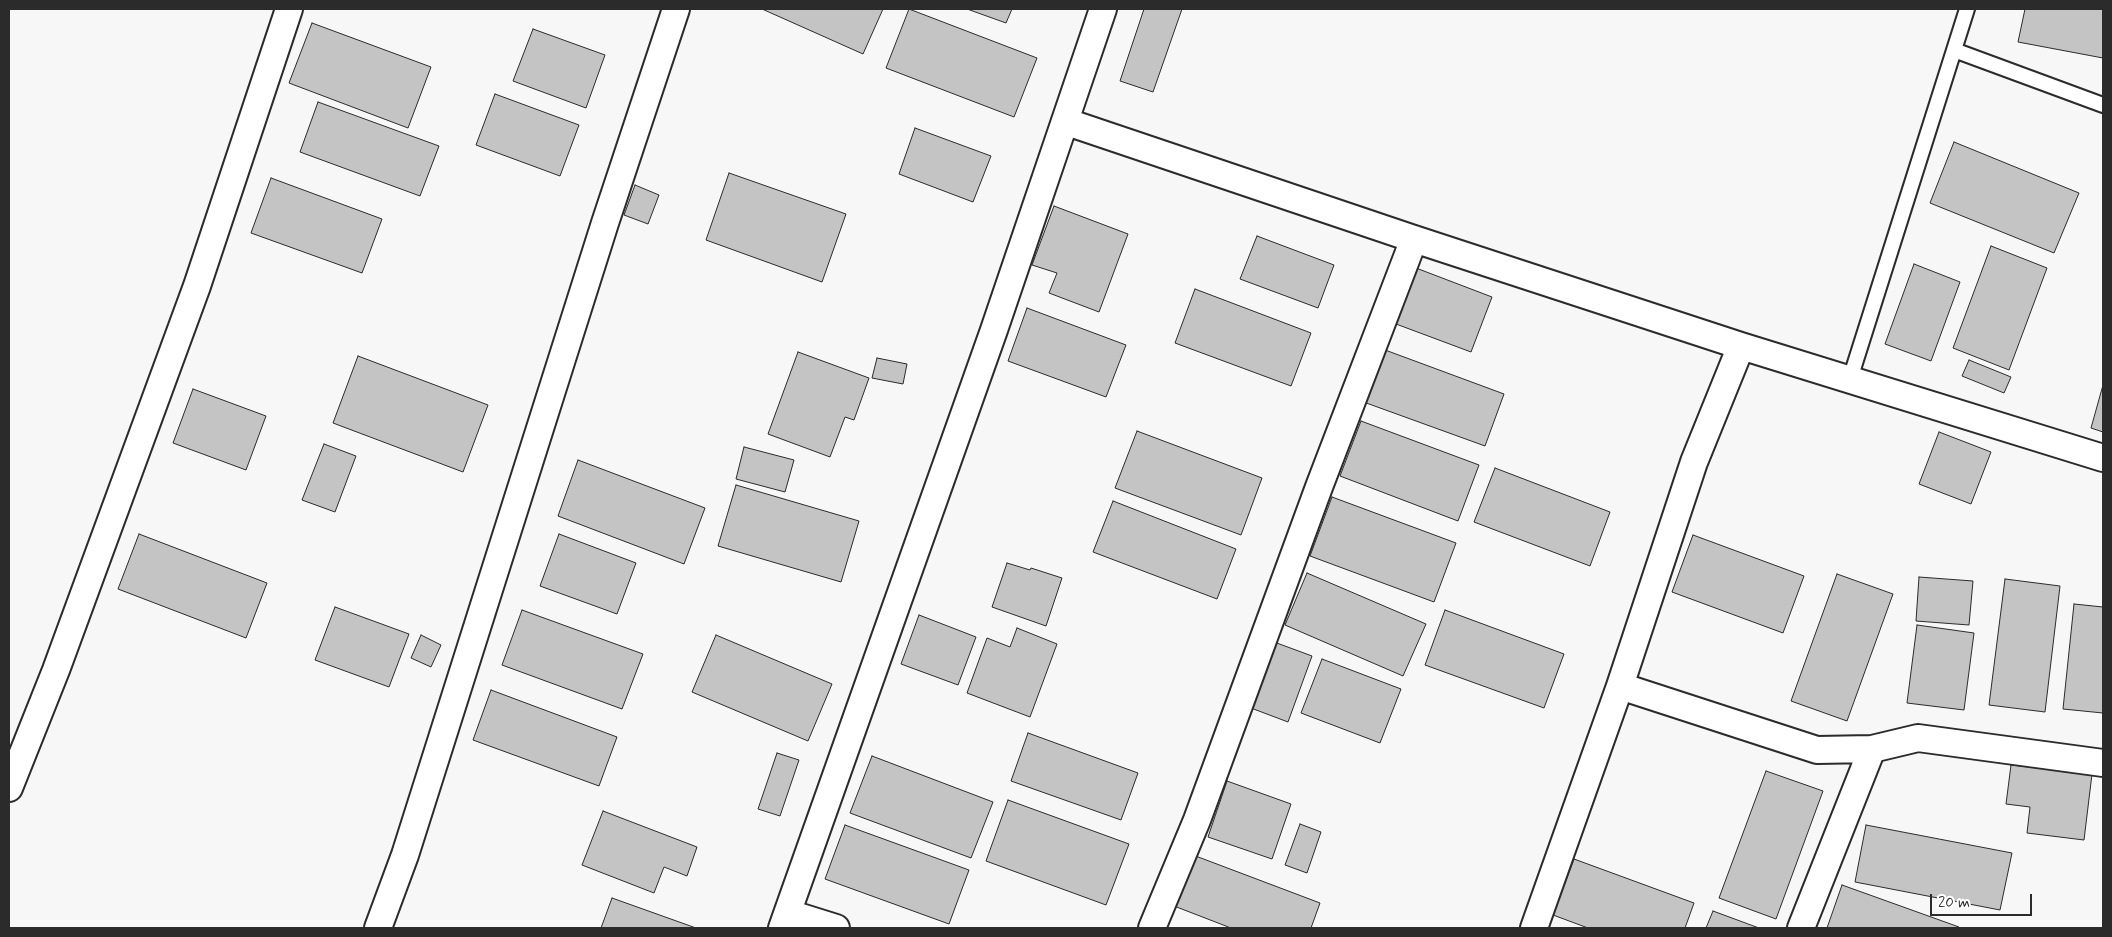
<!DOCTYPE html>
<html>
<head>
<meta charset="utf-8">
<style>
  body { margin:0 }
  #map { position:relative; width:2112px; height:937px; overflow:hidden; background:#f7f7f7; font-family:Mynerve,sans-serif }
  canvas { display:block }
  .frame { position:absolute; inset:0; border:10px solid #2b2b2b; pointer-events:none }
  .scale { position:absolute; left:1930px; top:894px; width:102px; height:22px; box-sizing:border-box; border:2px solid #2b2b2b; border-top:0; padding-left:6px; font-size:15px; line-height:18px; white-space:nowrap; color:#2b2b2b; -webkit-text-stroke:4px #fff; paint-order:stroke }
</style>
</head>
<body>
<div id="map">
<canvas width="2112" height="937"></canvas>
<div class="frame"></div>
<div class="scale">20 m</div>
</div>
<script>
const ctx = document.querySelector('canvas').getContext('2d');
ctx.lineJoin = 'round';
function paint(path, color) { ctx.fillStyle = color; ctx.fill(path, 'evenodd'); }
const shape = rows => new Path2D(rows.map(r => 'M' + r).join(''));
function strokePath(path, color, width, dash) { ctx.strokeStyle = color; ctx.lineWidth = width; ctx.lineCap = dash ? 'butt' : 'round'; ctx.setLineDash(dash || []); ctx.stroke(path); }
const building = shape([
  [762,9,883,9,863,54,762,9],
  [909,9,1037,58,1014,117,886,68,909,9],
  [967,9,1012,9,1006,23,967,9],
  [1144,9,1182,9,1153,92,1120,81,1144,9],
  [2025,9,2103,9,2103,58,2018,42,2025,9],
  [312,23,431,67,408,128,289,83,312,23],
  [533,29,605,55,586,108,513,81,533,29],
  [495,94,579,125,560,176,476,145,495,94],
  [318,102,439,146,420,196,300,152,318,102],
  [915,128,991,156,973,202,899,174,915,128],
  [1954,142,2079,193,2054,253,1930,203,1954,142],
  [729,173,846,214,822,282,706,240,729,173],
  [271,178,382,219,362,273,251,233,271,178],
  [635,185,659,195,648,224,624,215,635,185],
  [1054,206,1128,234,1099,312,1049,293,1057,273,1032,265,1054,206],
  [1257,236,1334,265,1318,308,1240,279,1257,236],
  [1991,246,2047,268,2009,370,1953,348,1991,246],
  [1914,264,1960,282,1931,361,1885,344,1914,264],
  [1416,268,1492,297,1471,352,1396,324,1416,268],
  [1195,289,1311,333,1291,386,1175,343,1195,289],
  [1027,308,1126,345,1106,397,1008,361,1027,308],
  [1377,347,1504,394,1485,446,1358,400,1377,347],
  [798,352,869,378,854,420,845,417,830,457,768,434,798,352],
  [358,356,488,405,463,472,333,423,358,356],
  [877,358,907,364,903,384,872,378,877,358],
  [1969,360,2011,377,2004,393,1962,376,1969,360],
  [2103,385,2103,432,2091,428,2103,385],
  [193,389,266,416,246,470,173,443,193,389],
  [1361,421,1479,465,1458,521,1340,476,1361,421],
  [1137,431,1262,478,1241,535,1115,488,1137,431],
  [1939,432,1991,452,1971,504,1919,484,1939,432],
  [324,444,356,456,335,512,302,500,324,444],
  [744,447,794,460,785,492,736,479,744,447],
  [578,460,705,508,684,564,558,516,578,460],
  [1495,468,1610,512,1590,566,1474,522,1495,468],
  [736,485,859,521,841,582,718,546,736,485],
  [1332,497,1456,543,1434,602,1310,556,1332,497],
  [1113,501,1236,549,1217,599,1093,552,1113,501],
  [139,534,267,583,246,638,118,589,139,534],
  [559,534,636,563,617,614,540,586,559,534],
  [1693,535,1804,576,1783,633,1672,592,1693,535],
  [1007,563,1030,570,1031,568,1062,578,1046,626,992,607,1007,563],
  [1307,573,1426,624,1403,676,1285,625,1307,573],
  [1837,574,1893,594,1847,721,1791,701,1837,574],
  [1919,577,1973,581,1969,625,1916,621,1919,577],
  [2005,579,2060,586,2045,712,1989,705,2005,579],
  [2074,604,2103,607,2103,713,2063,709,2074,604],
  [335,607,409,634,389,687,315,660,335,607],
  [522,610,643,654,622,709,502,665,522,610],
  [1445,610,1564,654,1544,708,1425,665,1445,610],
  [919,615,976,637,958,685,901,664,919,615],
  [1917,625,1974,633,1964,710,1907,703,1917,625],
  [1017,628,1057,644,1030,717,967,693,987,638,1010,647,1017,628],
  [421,635,441,645,431,667,411,658,421,635],
  [716,635,832,684,808,741,692,692,716,635],
  [1266,639,1312,656,1288,722,1243,705,1266,639],
  [1322,659,1401,689,1380,743,1301,713,1322,659],
  [491,690,617,737,599,786,473,740,491,690],
  [1028,733,1138,773,1121,820,1011,781,1028,733],
  [777,753,799,760,780,816,758,809,777,753],
  [872,756,993,802,971,858,850,813,872,756],
  [2011,765,2092,774,2084,840,2027,833,2030,807,2006,804,2011,765],
  [1766,771,1823,791,1776,919,1719,898,1766,771],
  [1227,781,1291,804,1272,859,1208,837,1227,781],
  [1008,800,1129,844,1106,905,986,861,1008,800],
  [603,811,697,847,687,876,664,867,654,893,582,865,603,811],
  [1300,824,1321,832,1307,873,1285,865,1300,824],
  [845,825,969,870,949,924,825,879,845,825],
  [1866,825,2012,853,2000,910,1855,882,1866,825],
  [1193,855,1320,903,1311,928,1231,928,1174,906,1193,855],
  [1574,859,1694,903,1685,928,1588,928,1553,915,1574,859],
  [1842,885,1959,927,1958,928,1827,928,1842,885],
  [612,898,696,928,601,928,612,898],
  [1713,911,1759,928,1706,928,1713,911]
]);
paint(building, '#c4c4c4');
strokePath(building, '#2b2b2b', 1);
const service = shape([
  [1954,50,2103,105],
  [1850,379,1967,9]
]);
const minor = shape([
  [1067,122,1414,239,1741,346,2103,458],
  [1620,686,1817,750,1872,749,1918,738,2103,763],
  [9,788,56,670,197,286,289,9],
  [788,913,836,928],
  [378,928,405,855,605,223,676,9],
  [782,928,994,330,1103,9],
  [1152,928,1197,820,1319,487,1414,239],
  [1534,928,1620,686,1694,462,1741,346],
  [1801,928,1872,749]
]);
strokePath(service, '#2b2b2b', 18);
strokePath(minor, '#2b2b2b', 30);
strokePath(service, '#fff', 14);
strokePath(minor, '#fff', 26);
</script>
</body>
</html>
